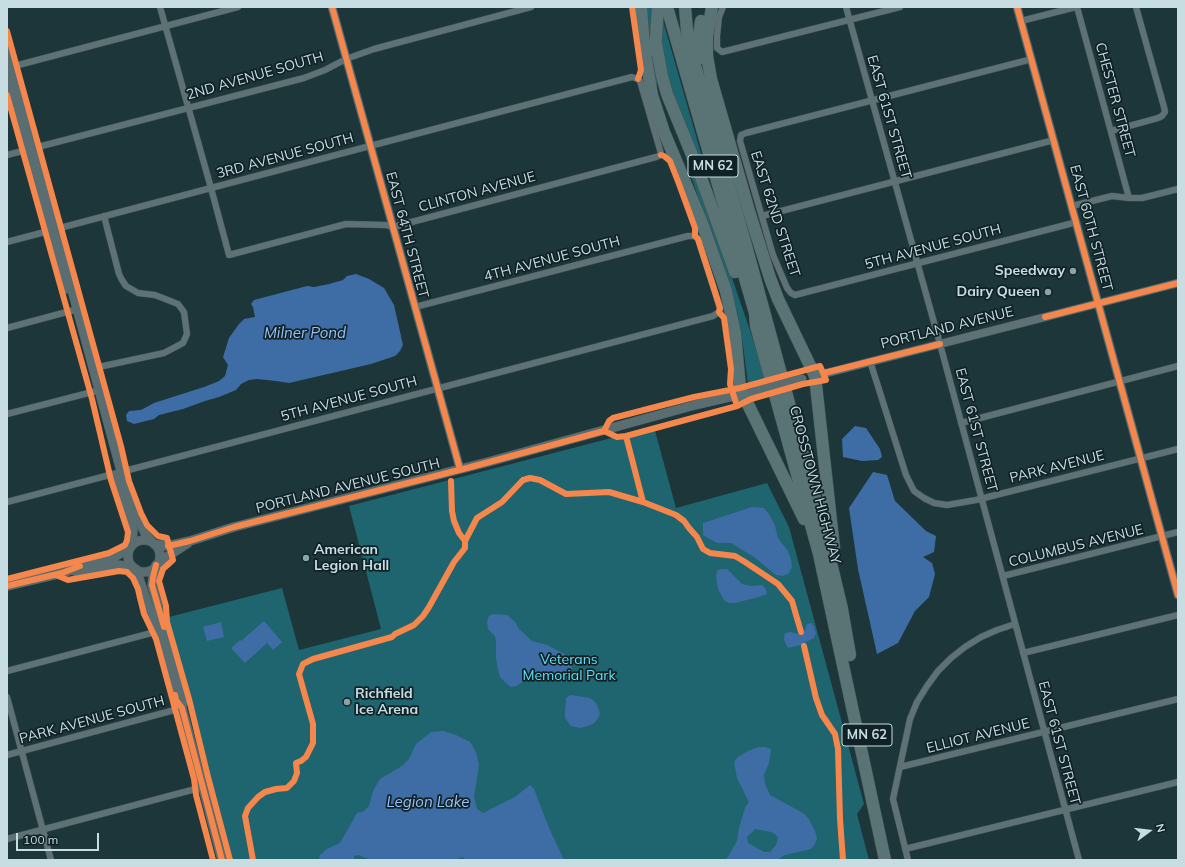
<!DOCTYPE html>
<html>
<head>
<meta charset="utf-8">
<style>
  body { margin:0 }
  #map { position:relative; width:1185px; height:867px; overflow:hidden; background:#1d363a; font-family:Mulish,sans-serif }
  canvas { display:block }
  .frame { position:absolute; inset:0; border:8px solid #c7dde2; pointer-events:none }
  .north { position:absolute; left:1129px; top:811px; width:40px; height:40px; -webkit-text-stroke:3px #102226; paint-order:stroke; rotate:75deg; font-size:11px; font-weight:700; line-height:16px; text-align:center; color:#c7dde2 }
  .north::after { content:''; display:block; margin:auto; width:14px; height:18px; background:#c7dde2; clip-path:polygon(50% 0,100% 100%,50% 72%,0 100%) }
  .scale { position:absolute; left:16px; top:833px; width:83px; height:18px; box-sizing:border-box; border:2px solid #c7dde2; border-top:0; padding-left:5px; font-size:12px; line-height:14px; white-space:nowrap; color:#c7dde2; -webkit-text-stroke:3px #102226; paint-order:stroke }
</style>
</head>
<body>
<div id="map">
<canvas width="1185" height="867"></canvas>
<div class="frame"></div>
<div class="north">N</div>
<div class="scale">100 m</div>
</div>
<script>
const ctx = document.querySelector('canvas').getContext('2d');
ctx.lineJoin = 'round';
function paint(path, color) { ctx.fillStyle = color; ctx.fill(path, 'evenodd'); }
const shape = rows => new Path2D(rows.map(r => 'M' + r).join(''));
function strokePath(path, color, width, dash) { ctx.strokeStyle = color; ctx.lineWidth = width; ctx.lineCap = dash ? 'butt' : 'round'; ctx.setLineDash(dash || []); ctx.stroke(path); }
function write(font, color, halo, rows, align = 'center') {
  ctx.font = font + ' Mulish,sans-serif'; ctx.lineWidth = 3.5; ctx.setLineDash([]); ctx.textBaseline = 'middle'; ctx.strokeStyle = halo; ctx.fillStyle = color; for (const [text, x, y, turn = 0] of rows) {
    ctx.save(); ctx.translate(x, y); ctx.rotate((+turn || 0) * Math.PI / 180); ctx.textAlign = isNaN(turn) ? turn : align; if (halo) ctx.strokeText(text, 0, 0); ctx.fillText(text, 0, 0); ctx.restore();
  }
}
paint(shape([
  [643,7,659,7,711,188,708,189,681,121,668,81,654,84,664,118,676,148,674,149,664,123,654,92,650,75],
  [694,175,730,272,757,351,765,379,748,384,743,345,737,311,691,176],
  [654,427,676,508,767,483,789,527,864,804,857,814,869,860,231,860,165,618,282,588,299,650,381,629,349,506]
]), '#1e6570');
paint(shape([
  [356,274,369,279,384,288,394,305,403,345,400,351,395,356,371,364,289,383,276,381,257,379,249,380,241,384,236,390,219,397,205,401,183,409,159,415,154,419,134,424,127,421,126,415,129,411,141,410,154,403,204,387,219,381,225,376,228,365,223,357,229,338,239,324,244,319,255,317,253,307,251,304,254,300,307,286,314,287,329,284,343,280,347,276],
  [855,426,866,428,880,449,882,457,878,460,862,461,843,457,842,439],
  [873,472,887,475,895,501,926,531,936,536,934,552,923,557,932,563,935,574,929,597,915,611,898,643,877,654,858,569,849,508],
  [752,507,764,508,768,513,774,523,778,538,788,551,791,560,792,567,789,573,783,576,776,575,754,557,731,543,717,543,703,535,703,523],
  [721,569,727,569,742,584,751,586,762,585,766,589,767,594,759,597,735,603,729,603,724,600,718,589,716,576,717,571],
  [493,614,507,615,515,622,519,629,532,641,547,645,566,655,572,665,572,675,568,680,542,675,526,678,521,683,516,686,511,687,505,682,500,677,498,670,496,658,496,642,495,636,488,629,487,621,489,616],
  [264,621,282,642,273,650,267,643,245,663,231,648,240,640,241,641],
  [221,622,224,637,207,641,203,627],
  [812,623,814,627,816,633,814,638,800,645,788,648,784,640,785,633,791,632,798,634,804,632,807,624],
  [571,695,590,698,596,703,600,713,599,717,595,722,591,725,580,728,571,726,565,718,565,712,566,698],
  [443,731,456,735,470,742,476,752,479,765,474,797,477,809,483,813,515,797,530,785,534,789,549,828,564,860,465,860,463,857,453,860,372,860,358,855,354,856,354,860,319,860,320,855,327,849,340,843,357,813,364,811,369,806,373,791,380,779,402,766,409,759,416,744,431,732],
  [758,747,765,747,771,749,769,763,764,775,765,784,770,795,803,813,808,818,815,831,817,838,815,844,811,849,785,855,777,860,726,860,737,841,739,828,745,808,749,802,737,778,734,762,738,757,748,751],
  [755,829,771,832,775,834,778,838,776,845,770,852,764,852,748,843,747,837]
]), '#3e6da6');
const minor = shape([
  [723,7,719,17,717,36,717,48,722,52,900,7],
  [846,7,940,344,1079,860],
  [1077,7,1129,198],
  [1021,21,1076,7],
  [1032,59,746,133,741,135,740,141,773,255,787,288,791,293,795,295,1077,222],
  [7,68,238,7],
  [1111,131,1158,118,1162,116,1165,112,1164,107,1136,7],
  [7,155,304,78,325,70,346,59,374,49,531,7],
  [1072,206,1112,196,1129,198,1142,198,1178,189],
  [762,216,1054,140],
  [7,242,211,188,370,146,632,77,638,79,640,81,660,150,661,155,656,157,393,227,386,225,346,224,229,255,211,188,160,7],
  [7,328,78,309],
  [870,361,906,475,914,491,924,498,934,503,947,505,976,500,1178,449],
  [94,368,164,353,183,343,187,334,184,312,178,304,155,295,138,293,126,286,122,280,119,274,104,216],
  [7,414,100,390],
  [961,423,1178,366],
  [7,502,713,316,719,312,720,308,698,239,695,236,688,236,415,307],
  [1003,576,1178,532],
  [1023,653,1178,615],
  [7,671,159,631],
  [7,697,51,860],
  [7,755,182,708],
  [900,767,1178,699],
  [7,839,203,787],
  [905,849,1178,782],
  [908,860,893,799,910,719,917,702,927,686,938,671,951,658,965,647,981,637,997,630,1015,624]
]);
const tertiary = shape([
  [332,7,460,469],
  [1017,7,1178,595],
  [815,376,1178,283]
]);
const secondary = shape([
  [7,50,121,471,128,493,142,527,146,535,153,543],
  [7,76,66,289],
  [116,475,133,530,132,545],
  '128 556a16 16 0 1 1 32 0a16 16 0 1 1-32 0Z',
  [154,544,168,546,190,541,234,527,488,462,695,405,734,396,743,396,761,390],
  [158,564,165,558,188,543],
  [156,565,153,577,152,585,183,698,182,708],
  [136,569,160,642,176,700,182,708,222,860],
  [76,572,118,565,133,567],
  [7,586,62,573,116,556,130,548]
]);
const motorway = shape([
  [641,7,644,47,652,95,664,132,702,223,726,291,735,333,740,388,804,519],
  [667,7,755,313,756,326,819,554,885,860],
  [685,7,687,31,692,55,745,242,819,513,842,609,850,655],
  [712,7,707,36,707,56,711,79,749,211,770,278,778,299,815,376,834,548],
  [656,43,662,76,667,94,699,172,735,272],
  [655,51,658,7],
  [698,59,698,42,701,21]
]);
strokePath(minor, '#405356', 7);
strokePath(tertiary, '#405356', 9);
strokePath(secondary, '#405356', 10);
strokePath(motorway, '#405356', 13);
strokePath(minor, '#5e7174', 6);
strokePath(tertiary, '#5e7174', 8);
strokePath(secondary, '#5a6e71', 9);
strokePath(motorway, '#5a7375', 12);
const secondaryBridge = shape([
  [761,390,802,379]
]);
strokePath(secondaryBridge, '#405356', 10, []);
strokePath(secondaryBridge, '#5a6e71', 9);
strokePath(shape([
  [332,7,460,469],
  [632,7,641,70,638,79],
  [1017,7,1178,595],
  [7,31,121,446,129,481,141,513,147,525,158,536,167,538,173,560,163,569,159,581,166,606,167,622,189,699,208,777,230,860],
  [7,95,92,399,111,480,128,532,127,540,125,545,109,553,7,579],
  [661,155,664,156,670,161,679,184,695,228,695,236,698,239,715,292,720,308,719,312,724,318,731,369,730,384,737,406],
  [1045,317,1178,283],
  [820,366,826,380,803,384,751,399,737,406,626,436,617,437,604,431,609,421,613,418,694,397,740,388,820,366],
  [824,373,940,344],
  [626,436,643,502],
  [451,481,452,511,454,521,459,533,465,541],
  [168,546,190,541,234,527,467,468,604,431],
  [156,565,153,577,152,585,164,627],
  [56,575,68,580,119,571,127,572,133,578,138,589,140,598,144,614,156,639,194,779,196,795,213,860],
  [7,586,62,573,80,566],
  [804,646,816,698,822,715,835,734,838,749,840,819,843,860],
  [175,695,176,700,182,708,222,860],
  [253,860,245,816,248,808,258,797,265,792,276,789,287,788,294,781,297,773,296,763,301,761,306,757,313,743,313,724,299,674,303,664,313,659,392,637,395,634,414,625,423,616,429,607,454,562,465,548,465,541,477,518,502,502,523,480,530,478,540,480,566,494,609,492,643,502,676,515,684,521,689,528,697,537,703,549,710,553,735,556,745,562,778,584,792,601,801,632]
]), '#f5874c', 6);
for (const [x, y, r, color] of [
  [1073,271,4,"#8ca3a7"],
  [1048,292,4,"#8ca3a7"],
  [306,558,4,"#8ca3a7"],
  [347,702,4,"#8ca3a7"]
]) { const dot = new Path2D(); dot.arc(x, y, r, 0, 2 * Math.PI); ctx.fillStyle = color; ctx.fill(dot); strokePath(dot, '#102226', 1.5); }
for (const [x, y, w] of [
  [713,166,50],
  [867,735,50]
]) { const box = new Path2D(); box.roundRect(x - w / 2, y - 11, w, 22, 3); ctx.fillStyle = '#102226'; ctx.fill(box); strokePath(box, '#c7dde2', 1); }
write('bold 13px', '#c7dde2', null, [
  ["MN 62",713,166],
  ["MN 62",867,735]
]);
write('14px', '#c7dde2', '#102226', [
  ["2ND AVENUE SOUTH",255,76,-16],
  ["CHESTER STREET",1115,100,75],
  ["EAST 61ST STREET",889,117,74],
  ["3RD AVENUE SOUTH",285,156,-15],
  ["CLINTON AVENUE",477,192,-15],
  ["EAST 62ND STREET",775,214,72],
  ["EAST 60TH STREET",1091,228,75],
  ["EAST 64TH STREET",407,235,75],
  ["5TH AVENUE SOUTH",933,247,-15],
  ["4TH AVENUE SOUTH",552,259,-15],
  ["PORTLAND AVENUE",947,328,-14],
  ["5TH AVENUE SOUTH",349,399,-15],
  ["EAST 61ST STREET",976,430,75],
  ["PARK AVENUE",1057,467,-14],
  ["CROSSTOWN HIGHWAY",815,485,75],
  ["PORTLAND AVENUE SOUTH",348,486,-14],
  ["COLUMBUS AVENUE",1076,546,-14],
  ["PARK AVENUE SOUTH",92,720,-15],
  ["ELLIOT AVENUE",978,736,-14],
  ["EAST 61ST STREET",1059,743,75]
]);
write('bold 14px', '#c7dde2', '#102226', [
  ["Speedway",1065,271],
  ["Dairy Queen",1040,292],
  ["American",314,550,"left"],
  ["Legion Hall",314,566,"left"],
  ["Richfield",355,694,"left"],
  ["Ice Arena",355,710,"left"]
], 'right');
write('14px', '#61dff5', '#102226', [
  ["Veterans",569,660],
  ["Memorial Park",569,676]
]);
write('italic 15px', '#9ac1f6', '#102226', [
  ["Milner Pond",305,333],
  ["Legion Lake",428,802]
]);
</script>
</body>
</html>
